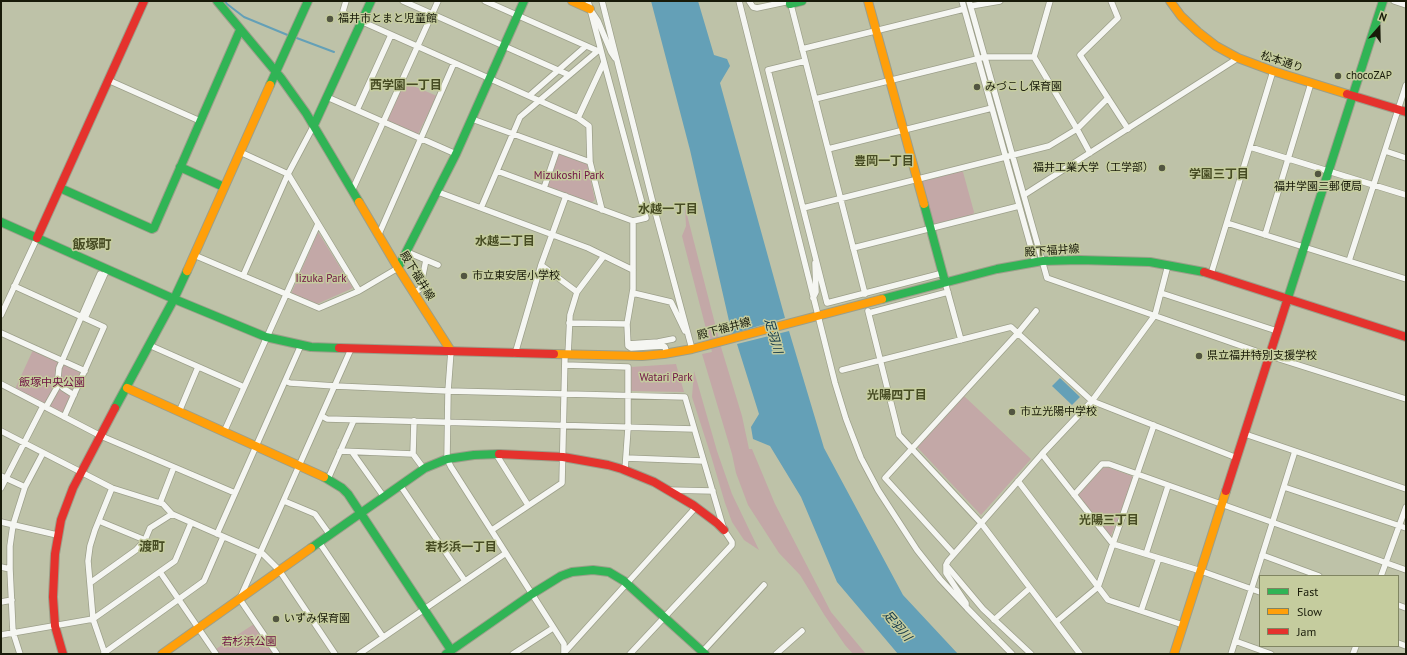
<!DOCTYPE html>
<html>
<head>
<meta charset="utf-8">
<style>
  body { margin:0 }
  #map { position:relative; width:1407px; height:655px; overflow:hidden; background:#bec2a8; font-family:"PT Sans",sans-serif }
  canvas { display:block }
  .frame { position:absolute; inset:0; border:2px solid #181a09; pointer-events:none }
  .legend { position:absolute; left:1259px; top:575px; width:140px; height:72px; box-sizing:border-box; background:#c5cc9e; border:1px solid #808562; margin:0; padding:5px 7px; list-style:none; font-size:12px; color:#181a09 }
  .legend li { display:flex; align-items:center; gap:8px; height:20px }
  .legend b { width:20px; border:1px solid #808562 }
  .north { position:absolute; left:1359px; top:8px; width:40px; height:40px; -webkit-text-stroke:3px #c5cc9e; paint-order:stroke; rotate:20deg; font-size:11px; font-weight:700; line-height:16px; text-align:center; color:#181a09 }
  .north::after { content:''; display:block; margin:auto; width:14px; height:18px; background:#181a09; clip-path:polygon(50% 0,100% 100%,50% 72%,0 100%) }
</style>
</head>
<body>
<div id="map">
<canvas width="1407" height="655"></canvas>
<div class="frame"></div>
<ul class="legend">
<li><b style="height:5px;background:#30b455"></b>Fast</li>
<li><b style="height:5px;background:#ff9f0a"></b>Slow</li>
<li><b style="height:5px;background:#e5322d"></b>Jam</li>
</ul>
<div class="north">N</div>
</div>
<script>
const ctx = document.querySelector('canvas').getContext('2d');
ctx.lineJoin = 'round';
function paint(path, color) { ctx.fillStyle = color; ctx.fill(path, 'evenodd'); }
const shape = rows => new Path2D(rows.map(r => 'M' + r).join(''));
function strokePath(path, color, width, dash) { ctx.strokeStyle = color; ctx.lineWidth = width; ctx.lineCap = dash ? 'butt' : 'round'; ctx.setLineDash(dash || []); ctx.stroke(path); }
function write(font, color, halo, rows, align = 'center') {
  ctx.font = font + ' "PT Sans","Noto Sans JP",sans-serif'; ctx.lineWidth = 3; ctx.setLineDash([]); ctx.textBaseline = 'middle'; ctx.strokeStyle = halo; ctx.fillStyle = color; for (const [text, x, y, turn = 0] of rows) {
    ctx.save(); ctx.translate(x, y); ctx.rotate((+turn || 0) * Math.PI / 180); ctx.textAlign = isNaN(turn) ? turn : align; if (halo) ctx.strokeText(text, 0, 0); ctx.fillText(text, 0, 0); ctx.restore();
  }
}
paint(shape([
  [404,82,437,96,418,134,387,121],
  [559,154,587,164,595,200,591,203,547,186],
  [960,171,963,172,974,212,973,215,936,225,933,223,921,183,923,181],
  [685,207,721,347,742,416,749,449,752,449,775,504,831,612,866,654,853,654,845,645,825,616,800,575,779,553,748,505,736,473,732,454,702,354,712,352,682,236,686,226],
  [318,232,353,288,317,304,291,294],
  [33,350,82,373,63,413,15,389],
  [676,364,684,392,631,391,631,367],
  [694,371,717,451,732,494,759,550,744,540,732,522,725,503,712,459,692,397],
  [964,396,1031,459,981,515,917,447],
  [1107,467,1132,476,1133,479,1111,536,1079,497,1079,494,1103,468],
  [254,624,273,654,219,654,216,649]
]), '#c3a8a7');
paint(shape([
  [651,1,698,1,714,55,727,59,730,66,720,83,785,318,732,334,690,150],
  [789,331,824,448,903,595,958,654,898,654,837,582,801,497,770,446,753,439,751,427,759,414,737,344],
  [1060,378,1080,397,1072,405,1052,386]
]), '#64a0b7');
strokePath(shape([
  [225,1,227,4,244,17,290,36],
  [294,37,334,52]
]), '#64a0b7', 2);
const street = shape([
  [346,1,343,11,345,14,578,118,604,62,588,1],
  [403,1,569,75],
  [485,1,598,51],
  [602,1,656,215,692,349],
  [739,1,835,383,846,419,861,458,878,490,917,550,940,579,967,608,1012,654],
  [749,1,753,7,757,8,790,1],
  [790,1,865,294],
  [962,1,1035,262],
  [969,1,1047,278,1270,356,1406,399],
  [1050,1,1034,57,1077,129,1090,153],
  [1111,1,1118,18,1080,55,1128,129],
  [1394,1,1406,5],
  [971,6,1000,1],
  [592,12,598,21,611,52,615,58],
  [802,49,964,9],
  [805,61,768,70,827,303,943,273],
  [108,80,200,121],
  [529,96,586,46],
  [327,97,456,154],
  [815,99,985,57,1034,57],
  [357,110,391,35],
  [578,118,589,126,590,162,602,210],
  [472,119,590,162],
  [1250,147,1406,195],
  [828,149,992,108],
  [1385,151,1406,158],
  [240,152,288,174,359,291],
  [497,171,633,221,646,218,604,62],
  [544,188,557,150],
  [352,191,438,1],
  [438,192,588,248,633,270],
  [1024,195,1238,58],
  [481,208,520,117,600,49],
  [803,208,1049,146,1077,129,1108,98],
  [633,221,633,289,627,324,628,346,631,348,663,346,665,347,667,354],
  [1227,223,1406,279],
  [379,234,454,63],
  [1265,235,1311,83],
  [853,248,1019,206],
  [407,252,438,265],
  [194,255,319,308,359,291,398,268],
  [1349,261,1406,85],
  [541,265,577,292],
  [1211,274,1273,71],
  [243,276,288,174,314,125],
  [945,282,961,340],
  [14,286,104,327,64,417],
  [414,293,420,289,426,260],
  [633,293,671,302,685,331],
  [1161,293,1277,331],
  [813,298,816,292,815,263],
  [868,311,899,435,981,523,1080,654],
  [869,313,948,292],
  [1,315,37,238],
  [85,318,107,269],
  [569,323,627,324],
  [1,333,85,371],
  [628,344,658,342,673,339],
  [149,345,244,387],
  [451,351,448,391,447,459,451,467,532,594,564,644,564,654],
  [515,354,541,265,566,196],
  [568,355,570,315,577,292,604,256],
  [565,365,628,367,628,428,625,470],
  [842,370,1011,327,1092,401,1237,458],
  [285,381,290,383,335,386,448,391,685,397,724,530,732,542,732,545,630,654],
  [60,382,63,388,74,395],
  [1,384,101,436,235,493],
  [46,407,60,382,58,378,59,368,100,274],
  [179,412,198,367],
  [322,416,327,419,694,429],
  [414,421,413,454,424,469],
  [1,431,112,488,163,504,172,514,261,553],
  [224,432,318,224],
  [1245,434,1406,489],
  [340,451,413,454],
  [352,452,384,497],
  [496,454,528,505],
  [1042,454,1113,544,1201,571,1260,592],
  [626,458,703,461],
  [1,476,25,487],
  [328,479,354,420],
  [1018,481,1108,600,1183,625],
  [400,485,465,581],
  [1284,487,1406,528],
  [1,488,43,406],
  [668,490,713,491],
  [1074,495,1102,464,1109,464,1406,570],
  [284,501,315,514,330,535],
  [160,503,174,467],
  [99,521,145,540],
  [1,522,57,535],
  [492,530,562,483,565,355],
  [217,534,301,345],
  [319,542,383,637],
  [261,552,279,570,335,654],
  [954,554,885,478,1018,333,1036,311],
  [1146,554,1168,486],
  [1262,555,1319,576],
  [946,565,983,609,1031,654],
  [1,567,10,569],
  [160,572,216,654],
  [1381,576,1406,507],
  [90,583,136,550,145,540,150,528,172,514],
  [241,596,351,349],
  [239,598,277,654],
  [1,602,12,600],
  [1398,605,1406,608],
  [966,606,966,603,946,573,946,565,948,561,1042,454,1092,401,1155,315,1168,265],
  [1141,611,1159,558],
  [994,620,1030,588],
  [1056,622,1098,587,1154,425],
  [1,635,93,619,175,561,191,523],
  [1235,641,1271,654],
  [1398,643,1406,646],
  [703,651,764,585],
  [104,653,204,581,223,537],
  [564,653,696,507],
  [20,654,13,632,10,569,10,546,13,525,25,487,43,453],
  [105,654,93,619,88,561,90,546,95,530,112,488],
  [359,654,506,553],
  [513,654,553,628],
  [776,654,802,631],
  [1231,654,1295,451],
  [1353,654,1356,646]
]);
const fast = shape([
  [217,1,281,78,306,113,359,202],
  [790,4,802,1],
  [270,85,308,1],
  [314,125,371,1],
  [180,167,224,187],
  [60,188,152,229,154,228,240,30],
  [924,204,945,282],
  [1,222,174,299,187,271],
  [398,268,456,154,524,1],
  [882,299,997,269,1042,261,1080,260,1150,262,1204,272],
  [1286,304,1383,1],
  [115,408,174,299,266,337,311,347,339,348],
  [324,477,342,488,348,494,451,650],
  [311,548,425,468,447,459,474,455,499,454],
  [446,654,532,594,561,576,572,572,593,570,609,572,624,581,705,654]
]);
const slow = shape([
  [572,1,590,9],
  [868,1,924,204],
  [1170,1,1181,16,1198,32,1216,46,1238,58,1273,71,1347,94],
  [359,202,398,268,451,351],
  [187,271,270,85],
  [554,354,642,356,664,354,692,349,882,299],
  [127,388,324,477],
  [162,654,311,548],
  [1174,654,1226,491]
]);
const jam = shape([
  [1347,94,1406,112],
  [37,238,144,1],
  [1204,272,1406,337],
  [339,348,554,354],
  [499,454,563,457,608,465,622,469,654,482,693,505,717,523,724,530],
  [1226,491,1286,304],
  [63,654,55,626,53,597,55,554,61,520,73,488,115,408]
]);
strokePath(street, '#9c9f8a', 7);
strokePath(fast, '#9c9f8a', 10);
strokePath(slow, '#9c9f8a', 10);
strokePath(jam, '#9c9f8a', 10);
strokePath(street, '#f5f6f2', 5.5);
strokePath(fast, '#30b455', 8);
strokePath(slow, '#ff9f0a', 8);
strokePath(jam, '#e5322d', 8);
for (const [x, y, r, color] of [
  [330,19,4,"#525541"],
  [1338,76,4,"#525541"],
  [977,87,4,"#525541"],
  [1162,168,4,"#525541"],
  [1318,174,4,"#525541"],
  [464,276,4,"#525541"],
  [1199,356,4,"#525541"],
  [1012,412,4,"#525541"],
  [276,619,4,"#525541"]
]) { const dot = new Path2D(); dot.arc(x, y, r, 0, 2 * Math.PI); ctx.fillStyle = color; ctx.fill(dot); strokePath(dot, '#c5cc9e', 1.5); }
write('11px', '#181a09', '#c5cc9e', [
  ["福井市とまと児童館",338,19],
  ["chocoZAP",1346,76],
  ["みづこし保育園",985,87],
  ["福井工業大学（工学部）",1154,168,"right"],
  ["福井学園三郵便局",1318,187,"center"],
  ["市立東安居小学校",472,276],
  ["県立福井特別支援学校",1207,356],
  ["市立光陽中学校",1020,412],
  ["いずみ保育園",284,619]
], 'left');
write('11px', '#181a09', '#c5cc9e', [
  ["松本通り",1282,62,18],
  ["殿下福井線",1052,251,-4],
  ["殿下福井線",417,276,58],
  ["殿下福井線",724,329,-15]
]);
write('11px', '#6f1042', '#c5cc9e', [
  ["Mizukoshi Park",569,176],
  ["Iizuka Park",321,279],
  ["Watari Park",666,378],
  ["飯塚中央公園",52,383],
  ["若杉浜公園",249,642]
]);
write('bold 12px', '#474c23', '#c5cc9e', [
  ["西学園一丁目",406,86],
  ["豊岡一丁目",884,162],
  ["学園三丁目",1219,175],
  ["水越一丁目",668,210],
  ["水越二丁目",505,242],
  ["光陽四丁目",897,396],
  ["光陽三丁目",1109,521],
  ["若杉浜一丁目",461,548]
]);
write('italic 12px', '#0d3346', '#c5cc9e', [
  ["足羽川",773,336,74],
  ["足羽川",897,626,49]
]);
write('bold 13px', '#474c23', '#c5cc9e', [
  ["飯塚町",92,245],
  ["渡町",152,547]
]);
</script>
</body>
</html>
